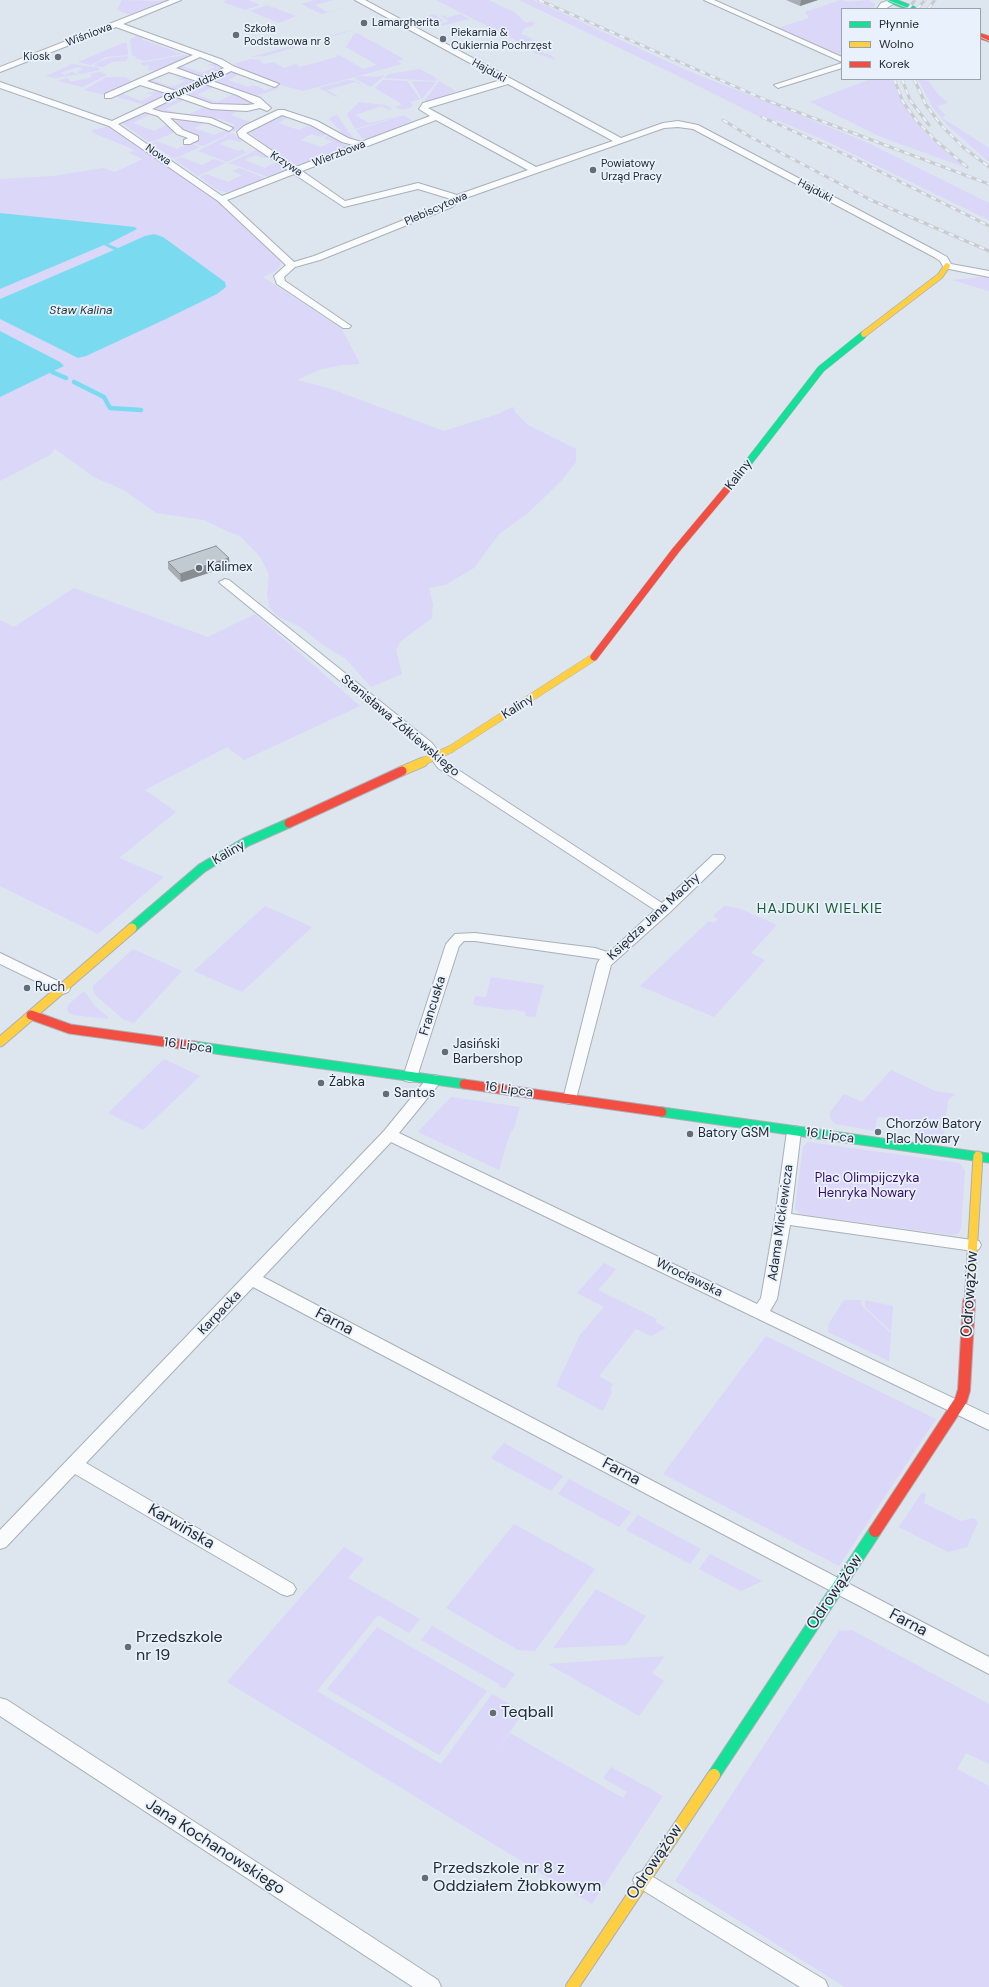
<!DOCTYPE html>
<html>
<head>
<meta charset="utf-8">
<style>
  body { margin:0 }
  #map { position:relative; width:989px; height:1987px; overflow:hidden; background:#dde5ef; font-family:"DM Sans",sans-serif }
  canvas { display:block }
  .legend { position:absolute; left:841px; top:8px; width:140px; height:72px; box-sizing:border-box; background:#e8f1fc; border:1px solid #9aa2ab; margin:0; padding:5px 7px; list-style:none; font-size:12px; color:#252b32 }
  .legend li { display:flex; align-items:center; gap:8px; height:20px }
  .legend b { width:20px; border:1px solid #9aa2ab }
</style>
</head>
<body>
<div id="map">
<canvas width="989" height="1987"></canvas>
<ul class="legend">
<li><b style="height:5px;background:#16e098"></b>Płynnie</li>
<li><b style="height:5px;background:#ffcf43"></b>Wolno</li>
<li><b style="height:5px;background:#f24e42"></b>Korek</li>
</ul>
</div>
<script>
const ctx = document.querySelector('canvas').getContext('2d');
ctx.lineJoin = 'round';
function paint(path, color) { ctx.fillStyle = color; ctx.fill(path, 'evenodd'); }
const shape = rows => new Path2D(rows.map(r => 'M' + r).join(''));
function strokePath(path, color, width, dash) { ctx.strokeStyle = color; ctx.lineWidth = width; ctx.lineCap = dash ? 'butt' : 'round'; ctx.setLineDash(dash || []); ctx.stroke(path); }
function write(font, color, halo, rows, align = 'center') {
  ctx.font = font + ' "DM Sans",sans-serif'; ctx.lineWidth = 3.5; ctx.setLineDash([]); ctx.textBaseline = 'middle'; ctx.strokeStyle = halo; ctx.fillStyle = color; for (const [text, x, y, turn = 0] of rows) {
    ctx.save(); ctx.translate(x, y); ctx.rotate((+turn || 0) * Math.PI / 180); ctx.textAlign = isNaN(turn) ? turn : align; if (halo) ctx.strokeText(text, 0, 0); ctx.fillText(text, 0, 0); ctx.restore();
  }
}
paint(shape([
  [122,0,153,1,168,0,130,15,117,10],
  [227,0,248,0,260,5,245,10,223,2],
  [315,0,333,0,315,5,327,12,353,6,321,14,301,4],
  [436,0,489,0,503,7,513,11,526,23,531,21,535,23,532,26,525,28,521,34,529,37,533,40,529,43,533,47,542,46,543,53,551,55,556,60,535,53,515,40],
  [519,0,533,0,686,70,866,142,989,203,989,220,822,139,777,120,770,122,674,74],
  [841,0,848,2,868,0,875,4,873,9,842,9,842,56,778,28,809,18,805,12],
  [267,5,296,16,279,23,250,11],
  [434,14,443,21,421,28,414,24,427,21,423,18],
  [460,14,469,19,424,30,447,22,448,20,441,16,443,15,447,18],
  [352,30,354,30,265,56,250,57],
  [357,33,404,59,397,61,402,64,303,91,280,85,237,67,239,66,233,64,251,59,262,60,259,61,264,64,274,62,284,68,296,64,300,67,337,57,336,56,339,55,363,69,377,65,346,47,354,34],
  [136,36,144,38,141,39,182,54,145,61,136,58,135,56,132,55,130,40],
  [123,43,127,43,128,55,106,57,91,65,78,62],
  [190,54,194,56,160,71,148,70,149,65,144,66,140,63],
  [128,56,127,61,112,62,103,67,94,66,98,62,110,58],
  [196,57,182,66,203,73,215,67,207,64,216,64,225,68,205,77,175,67],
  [72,64,99,68,99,70,82,74,77,72,83,69,78,67,60,73,65,75,72,72,79,74,55,78,46,76],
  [420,69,436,78,437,81,384,78,389,74],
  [100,72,107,75,82,87,58,81,67,78,71,82,93,77,90,74],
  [232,72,240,74,228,80,248,87,254,85,266,90,276,86,280,88,253,97,214,82,216,79],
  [164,74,152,80,173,87,185,81,176,78,190,78,197,81,177,90,146,81],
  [385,75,371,87,354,78,361,76,375,77],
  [107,77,126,77,132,82,105,95,84,90],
  [871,79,892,79,903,105,915,121,931,139,964,167,881,137,810,102],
  [918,79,928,81,938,94,948,103,937,106,946,116,941,117,989,148,989,162,948,126,933,108],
  [347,80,356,81,363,85,355,82,327,90,338,96,336,97,319,88],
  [383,80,407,81,420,99,410,102,413,105,410,108,402,110,395,107,402,104,375,88],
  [415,81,435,82,436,82,422,99,412,82],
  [439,81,456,91,427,102,425,100],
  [207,84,215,86,197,95,217,102,232,95,240,95,257,102,248,107,213,104,187,94],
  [161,91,168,95,145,105,114,96,121,93,141,101,153,95,146,93],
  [179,97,184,100,165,109,186,116,206,106,243,109,230,115,250,122,264,117,234,131,228,129,236,125,220,119,210,120,162,113,153,107],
  [359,102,385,105,392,109,389,110,382,106,355,115,369,123,399,116,355,129,347,114],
  [141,113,151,114,133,123,154,131,168,124,175,132,150,143,122,123],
  [279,115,289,117,278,123,299,130,311,124,326,134,321,137,311,134,301,140,321,147,332,142,323,138,329,135,347,146,299,165,290,164,258,143,258,139,247,131],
  [337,115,353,138,352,139,345,136,329,119,333,116],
  [401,116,405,116,412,121,369,139,362,138,356,130],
  [181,119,212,123,205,123,194,128,214,135,226,130,232,132,203,146,191,142,199,138,182,131,173,122],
  [110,126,217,201,281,261,280,266,276,271,263,277,342,329,360,364,341,365,319,370,297,380,328,388,444,431,498,414,513,407,515,412,528,425,576,449,576,462,562,480,529,512,499,534,474,568,445,585,429,588,433,604,432,618,401,641,396,650,402,674,371,687,345,658,326,647,299,626,277,616,270,608,267,595,269,575,265,566,260,557,240,536,229,532,204,520,156,513,124,490,94,477,55,449,50,455,0,481,0,179,53,176,103,168,115,172,143,159,129,153,135,150,91,132,93,130],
  [232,133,243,140,239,142,230,139,219,144,239,151,243,149,243,151,245,152,249,151,227,162,198,151],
  [157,141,177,149,189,143,200,147,174,159,151,144],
  [258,149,268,156,265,158,255,155,244,160,265,168,276,162,269,159,271,158,285,168,285,170,268,177,229,163],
  [181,157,202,165,214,159,225,163,198,176,175,160],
  [239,168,265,178,233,191,225,192,217,190,200,177,206,174,228,182,242,175,232,171],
  [980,277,989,278,989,291,952,280],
  [74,588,208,637,255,614,360,706,244,760,227,747,145,790,176,812,119,858,164,877,98,934,0,886,0,620,14,627],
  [265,906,312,927,242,992,194,971],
  [724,906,738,908,777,925,751,953,765,960,714,1017,640,986,709,921,714,923,718,919,713,916],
  [133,949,182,971,134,1023,123,1019,94,994,93,986],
  [491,977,544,985,535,1017,525,1016,526,1012,515,1010,515,1009,509,1010,473,1005,475,996,486,997],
  [83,992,85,992,94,1005,108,1017,108,1019,73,1015,69,1013,67,1009,68,1005],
  [164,1059,200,1076,143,1130,108,1113],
  [891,1070,935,1091,956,1094,948,1100,943,1141,918,1137,919,1127,893,1123,893,1118,877,1117,875,1131,835,1124,830,1118,830,1112,844,1094,862,1102],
  [451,1097,520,1107,513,1131,511,1131,507,1143,499,1170,418,1132],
  [808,1142,960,1163,965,1171,961,1229,958,1234,951,1235,800,1214,795,1208,803,1147],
  [604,1263,616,1269,598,1290,657,1319,655,1322,666,1328,651,1336,636,1329,599,1376,613,1384,610,1389,612,1392,603,1411,556,1386,580,1335,604,1307,577,1293],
  [844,1300,861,1300,862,1306,891,1333,889,1361,828,1332,829,1323],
  [865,1300,893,1306,891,1331,865,1307],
  [766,1336,936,1419,839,1566,663,1474],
  [504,1443,563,1476,551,1491,491,1458],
  [569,1479,631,1512,619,1527,558,1494],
  [922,1492,926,1494,924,1503,961,1521,974,1518,978,1522,967,1547,948,1552,899,1527],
  [638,1515,701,1549,690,1564,626,1530],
  [514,1524,595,1569,535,1651,518,1650,446,1608],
  [344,1547,364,1559,348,1578,420,1619,409,1633,378,1615,317,1691,441,1764,492,1694,524,1712,492,1757,510,1733,623,1798,627,1792,603,1778,611,1767,663,1796,592,1904,227,1682],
  [710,1554,762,1581,741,1591,699,1569],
  [596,1589,646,1616,626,1645,553,1648],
  [432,1626,515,1674,504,1689,499,1686,499,1684,421,1640],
  [377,1627,487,1691,439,1755,327,1689],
  [852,1630,989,1704,989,1764,966,1753,957,1769,989,1786,989,1987,845,1987,675,1881,839,1631],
  [665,1656,652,1673,664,1681,639,1716,548,1664]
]), '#dad7f8');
paint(shape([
  [0,213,135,227,137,229,108,244,118,248,145,236,154,234,163,237,225,282,226,287,217,294,168,318,86,356,78,358,0,319,0,299,114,250,104,245,0,289],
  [0,331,60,362,64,366,0,397]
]), '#7adbf0');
strokePath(shape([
  [52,372,66,378],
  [74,382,104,397,110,408,141,410]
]), '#7adbf0', 4.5);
const street = shape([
  [170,0,181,0,123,24,223,60,233,66,279,84,275,87,272,86,231,71,212,81,260,98,271,108,267,111,260,108,247,111,211,109,177,97,152,109,162,112,211,118,233,128,229,131,209,123,170,118,183,130,198,136,198,140,190,144,184,144,184,140,188,138,177,134,158,116,145,112,118,124,222,196,288,170,239,137,237,132,244,126,278,110,284,110,317,121,348,138,361,142,430,116,419,109,423,103,501,80,355,0,365,0,621,138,663,123,678,121,698,125,940,253,947,257,951,264,989,271,989,277,944,268,940,261,934,257,693,129,678,127,664,128,460,200,452,207,320,260,295,267,284,277,285,281,351,326,349,328,343,328,277,284,274,276,286,265,218,201,109,126,0,88,0,82,112,121,169,94,140,85,111,98,105,98,105,94,193,55,116,27,0,72,0,67,170,0],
  [200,57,217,64,224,68,204,78,176,68,200,57],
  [169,72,197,81,176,91,147,81,169,72],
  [205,84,237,95,255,104,247,105,212,104,184,94,205,84],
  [508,84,613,141,536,167,428,108,508,84],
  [282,115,311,125,342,142,353,145,296,167,246,133,282,115],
  [436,120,528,170,457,195,418,183,345,201,302,171,436,120],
  [294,174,344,207,418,189,451,199,446,203,314,256,294,262,227,200,294,174],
  [704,0,714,0,842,57,842,62,704,0],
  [890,0,898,1,885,9,877,9,881,3,890,0],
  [842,63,842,68,781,87,778,88,774,85,842,63],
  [225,579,229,580,432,743,446,762,662,903,713,855,723,855,725,858,723,861,669,913,611,965,575,1103,570,1104,565,1103,563,1099,597,964,600,959,475,941,464,941,459,946,417,1077,415,1081,410,1082,405,1081,403,1077,446,944,455,934,475,933,595,948,607,952,613,949,655,910,438,768,424,749,221,584,219,582,225,579],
  [0,953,68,986,70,989,68,992,63,994,58,992,0,964,0,953],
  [434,1075,439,1076,441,1080,439,1084,399,1133,757,1304,761,1298,775,1218,787,1131,789,1127,794,1126,799,1127,801,1131,791,1214,979,1241,981,1245,979,1249,973,1251,790,1225,777,1299,770,1311,989,1415,989,1430,391,1142,263,1277,989,1657,989,1674,253,1287,86,1463,293,1584,296,1589,293,1594,287,1596,281,1594,75,1474,6,1547,0,1549,0,1530,384,1131,429,1076,434,1075],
  [0,1698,7,1700,438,1980,441,1987,413,1987,0,1716,0,1698],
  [643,1871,825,1980,828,1987,800,1987,636,1886,633,1880,636,1874,643,1871]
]);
const fastFar3 = shape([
  [890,0,913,9],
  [861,337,864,334]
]);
const fastFar2 = shape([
  [738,476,821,369,862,336]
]);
const fastFar1 = shape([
  [132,928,202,868,246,842,289,823],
  [194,1046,464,1084],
  [662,1112,989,1158]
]);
const fast = shape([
  [714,1775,875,1531]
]);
const slowFar3 = shape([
  [864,334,940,276,947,266]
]);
const slowFar2 = shape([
  [420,763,451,749,594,657]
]);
const slowFar1 = shape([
  [402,771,423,762],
  [0,1042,132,928],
  [970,1288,978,1156]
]);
const slow = shape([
  [572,1987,714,1775]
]);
const jamFar3 = shape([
  [980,36,989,39]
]);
const jamFar2 = shape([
  [594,657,676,550,738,476]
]);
const jamFar1 = shape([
  [289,823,402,771],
  [31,1015,70,1029,194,1046],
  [464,1084,662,1112],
  [969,1303,970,1288]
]);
const jam = shape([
  [875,1531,961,1400,964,1390,969,1302]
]);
strokePath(street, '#a9b0b7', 2);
strokePath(fastFar3, '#a9b0b7', 7);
strokePath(fastFar2, '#a9b0b7', 8);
strokePath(fastFar1, '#a9b0b7', 11);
strokePath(fast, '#a9b0b7', 14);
strokePath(slowFar3, '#a9b0b7', 7);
strokePath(slowFar2, '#a9b0b7', 8);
strokePath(slowFar1, '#a9b0b7', 11);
strokePath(slow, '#a9b0b7', 14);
strokePath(jamFar3, '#a9b0b7', 7);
strokePath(jamFar2, '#a9b0b7', 8);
strokePath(jamFar1, '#a9b0b7', 11);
strokePath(jam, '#a9b0b7', 14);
paint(street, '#fafbfd');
strokePath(fastFar3, '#16e098', 5.5);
strokePath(fastFar2, '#16e098', 7);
strokePath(fastFar1, '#16e098', 9);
strokePath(fast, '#16e098', 12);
strokePath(slowFar3, '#ffcf43', 5.5);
strokePath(slowFar2, '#ffcf43', 7);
strokePath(slowFar1, '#ffcf43', 9);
strokePath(slow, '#ffcf43', 12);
strokePath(jamFar3, '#f24e42', 5.5);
strokePath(jamFar2, '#f24e42', 7);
strokePath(jamFar1, '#f24e42', 9);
strokePath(jam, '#f24e42', 12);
strokePath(shape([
  [887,0,910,9],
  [980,37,989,41]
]), '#c9cbce', 1);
const rail = shape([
  [539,0,768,101,989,184],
  [908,9,915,0],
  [917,9,925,0],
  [928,9,935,0],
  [894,79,903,102,916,120,935,140,967,167],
  [902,79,910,100,929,125],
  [914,79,926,105,942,126,963,147,989,167],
  [762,117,853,158,989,226],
  [723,120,749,136,871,200,989,251]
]);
strokePath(rail, '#c9cbce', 3);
strokePath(rail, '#e8f1fc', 2, [5.5]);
paint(shape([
  [786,0,818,0,800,6],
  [168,562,230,566,181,582,168,569]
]), '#a7aeb4');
paint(shape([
  [801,0,818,0,800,6],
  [229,558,230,566,181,582,180,574]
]), '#888d92');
const building = shape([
  [216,546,229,558,180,574,168,562,216,546]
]);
paint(building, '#c2cad1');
strokePath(building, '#888d92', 1);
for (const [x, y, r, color] of [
  [364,23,4,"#656c74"],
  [236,35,4,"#656c74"],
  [443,39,4,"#656c74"],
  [58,57,4,"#656c74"],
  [593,170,4,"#656c74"],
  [199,568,4,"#656c74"],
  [27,988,4,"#656c74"],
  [445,1052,4,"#656c74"],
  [321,1083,4,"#656c74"],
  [386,1094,4,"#656c74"],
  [878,1132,4,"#656c74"],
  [690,1134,4,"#656c74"],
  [128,1647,4,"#656c74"],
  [493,1713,4,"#656c74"],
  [425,1878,4,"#656c74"]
]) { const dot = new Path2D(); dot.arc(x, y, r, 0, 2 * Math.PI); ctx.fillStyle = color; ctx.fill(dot); strokePath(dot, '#e8f1fc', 1.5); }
write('11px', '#252b32', '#e8f1fc', [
  ["Lamargherita",372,23],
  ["Szkoła",244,29],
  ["Podstawowa nr 8",244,42],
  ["Piekarnia &",451,33],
  ["Cukiernia Pochrzęst",451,46],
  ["Kiosk",50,57,"right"],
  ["Powiatowy",601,164],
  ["Urząd Pracy",601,177]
], 'left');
write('11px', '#252b32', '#e8f1fc', [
  ["Wiśniowa",89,35,-21],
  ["Hajduki",489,71,29],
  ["Grunwaldzka",194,86,-25],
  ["Wierzbowa",339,154,-21],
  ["Nowa",158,155,35],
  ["Krzywa",286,164,33],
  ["Hajduki",815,191,28],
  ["Plebiscytowa",436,209,-24]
]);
write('italic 12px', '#1f363b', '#e8f1fc', [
  ["Staw Kalina",81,311]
]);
write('13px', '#252b32', '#e8f1fc', [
  ["Kaliny",739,475,-52],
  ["Kaliny",518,707,-32],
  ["Stanisława Żółkiewskiego",400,726,40],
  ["Kaliny",229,853,-30],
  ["Księdza Jana Machy",654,917,-43],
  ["Francuska",433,1006,-73],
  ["16 Lipca",188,1046,8],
  ["16 Lipca",509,1090,8],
  ["16 Lipca",830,1136,8],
  ["Adama Mickiewicza",781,1223,-82],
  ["Wrocławska",689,1278,26],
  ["Karpacka",220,1313,-46]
]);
write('13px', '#252b32', '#e8f1fc', [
  ["Kalimex",207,568],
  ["Ruch",35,988],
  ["Jasiński",453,1045],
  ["Barbershop",453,1060],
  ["Żabka",329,1083],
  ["Santos",394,1094],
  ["Chorzów Batory",886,1125],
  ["Plac Nowary",886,1140],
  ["Batory GSM",698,1134]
], 'left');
write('13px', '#36096d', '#e8f1fc', [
  ["Plac Olimpijczyka",867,1179],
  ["Henryka Nowary",867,1194]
]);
ctx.letterSpacing = '1px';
write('14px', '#185b2e', '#e8f1fc', [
  ["HAJDUKI WIELKIE",820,909]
]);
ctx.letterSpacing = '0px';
write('16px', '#252b32', '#e8f1fc', [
  ["Odrowążów",970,1294,-86],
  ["Farna",334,1322,28],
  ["Farna",621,1472,28],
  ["Karwińska",181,1527,30],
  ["Odrowążów",835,1592,-56],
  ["Farna",908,1623,28],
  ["Jana Kochanowskiego",215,1847,33],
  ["Odrowążów",655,1862,-56]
]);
write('16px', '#252b32', '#e8f1fc', [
  ["Przedszkole",136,1638],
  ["nr 19",136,1656],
  ["Teqball",501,1713],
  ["Przedszkole nr 8 z",433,1869],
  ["Oddziałem Żłobkowym",433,1887]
], 'left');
</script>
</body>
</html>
